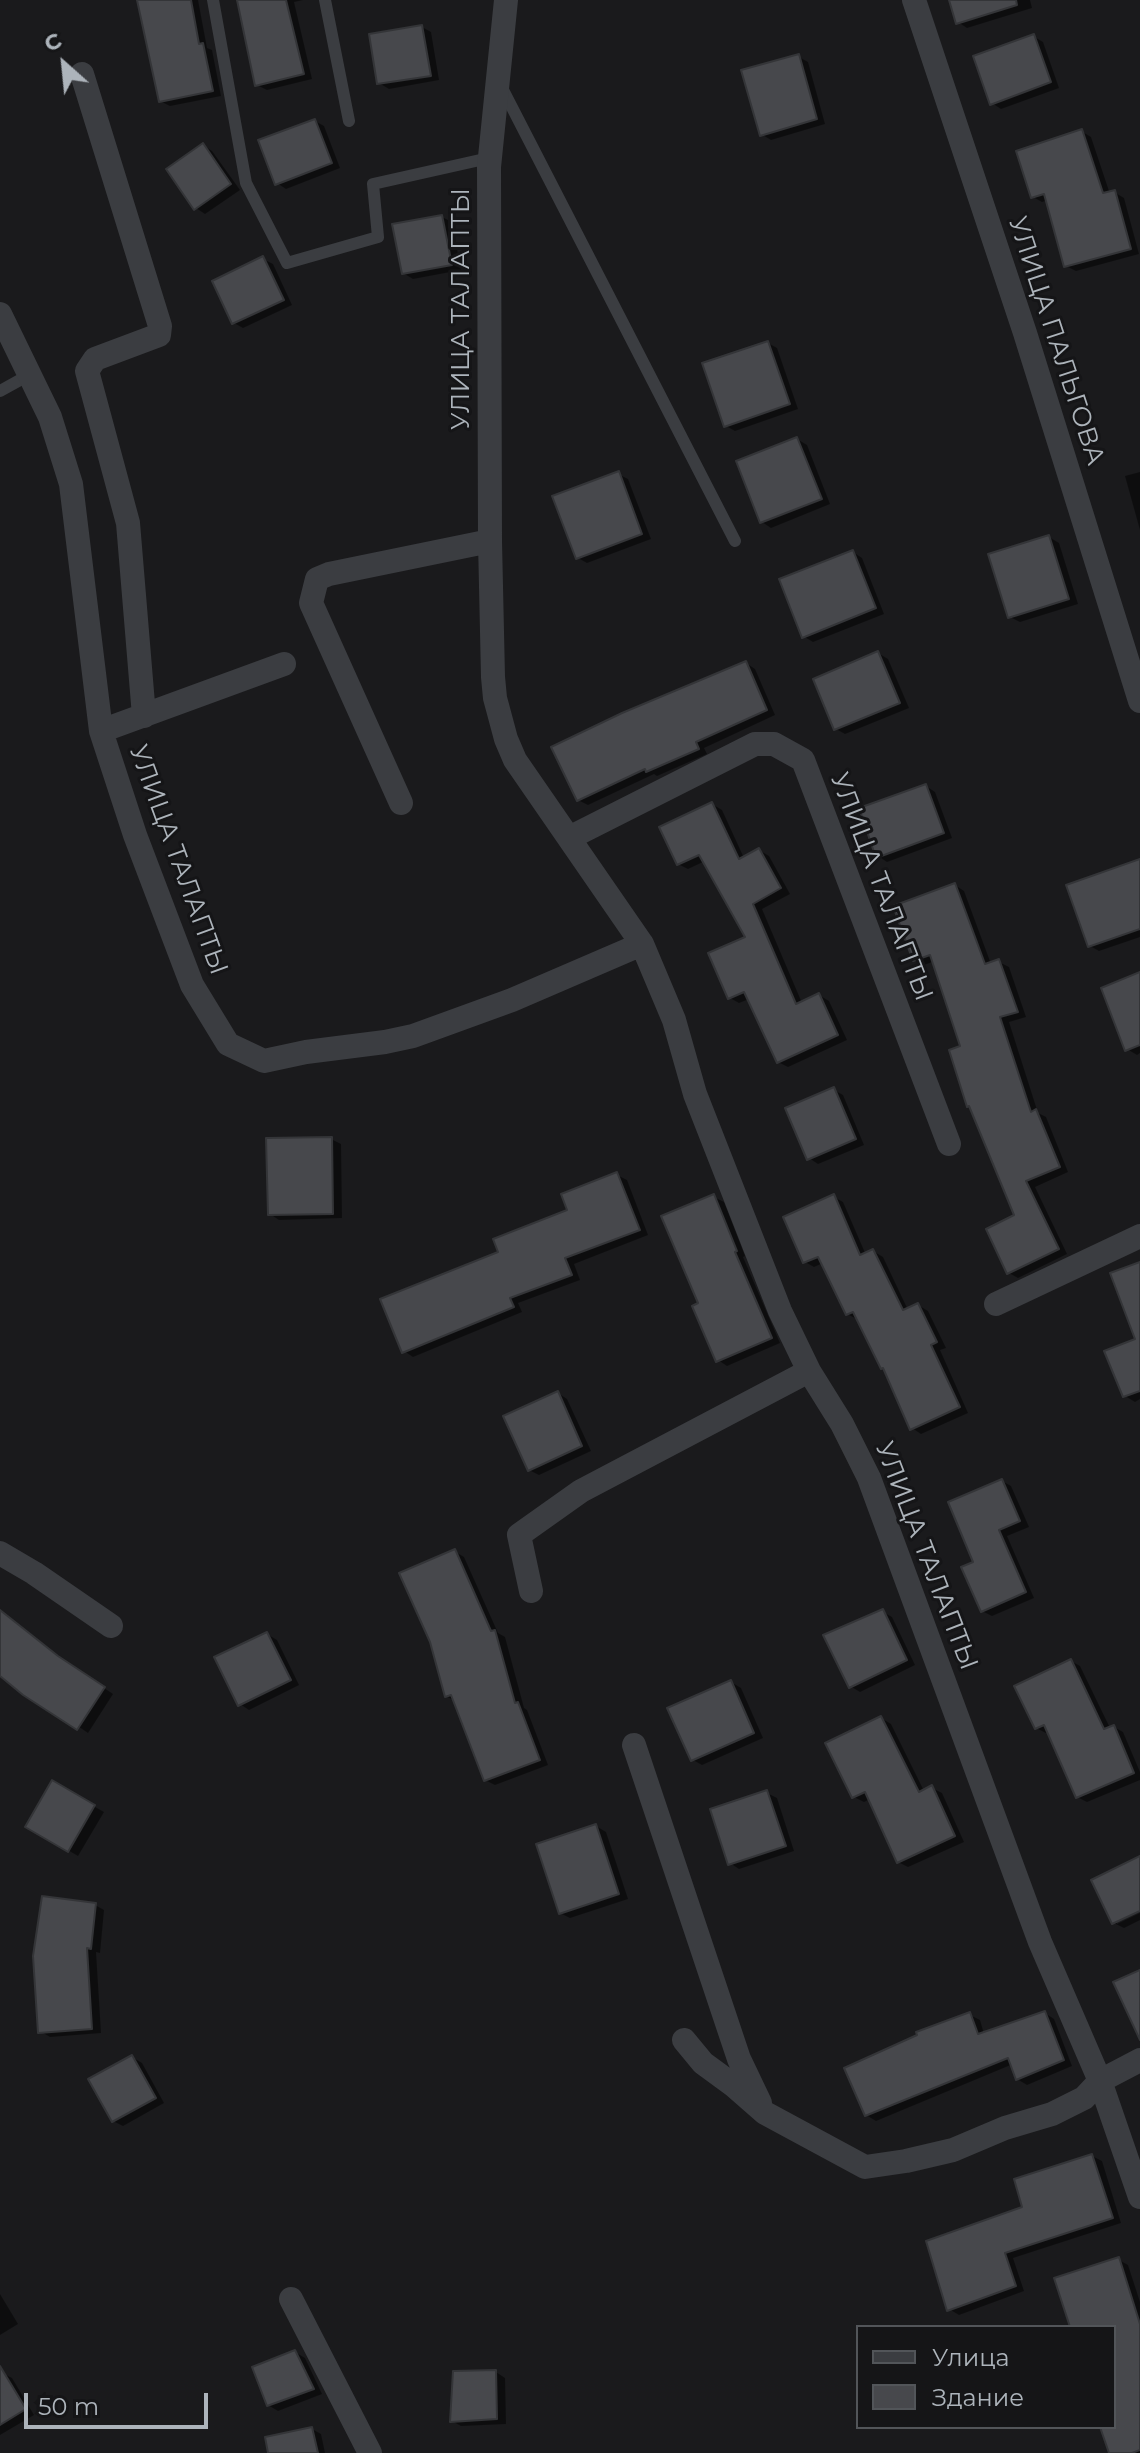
<!DOCTYPE html>
<html>
<head>
<meta charset="utf-8">
<style>
  body { margin:0 }
  #map { position:relative; width:1140px; height:2453px; overflow:hidden; background:#1a1a1c; font-family:Montserrat,sans-serif }
  canvas { display:block }
  .legend { position:absolute; left:856px; top:2325px; width:260px; height:104px; box-sizing:border-box; background:#151517; border:2px solid #525559; margin:0; padding:10px 14px; list-style:none; font-size:24px; color:#adb4bb }
  .legend li { display:flex; align-items:center; gap:16px; height:40px }
  .legend b { width:40px; border:2px solid #525559 }
  .north { position:absolute; left:24px; top:24px; width:80px; height:80px; -webkit-text-stroke:6px #151517; paint-order:stroke; rotate:333deg; font-size:22px; font-weight:700; line-height:32px; text-align:center; color:#adb4bb }
  .north::after { content:''; display:block; margin:auto; width:28px; height:36px; background:#adb4bb; clip-path:polygon(50% 0,100% 100%,50% 72%,0 100%) }
  .scale { position:absolute; left:24px; top:2393px; width:184px; height:36px; box-sizing:border-box; border:4px solid #adb4bb; border-top:0; padding-left:10px; font-size:24px; line-height:28px; white-space:nowrap; color:#adb4bb; -webkit-text-stroke:6px #151517; paint-order:stroke }
</style>
</head>
<body>
<div id="map">
<canvas width="1140" height="2453"></canvas>
<ul class="legend">
<li><b style="height:10px;background:#3b3d41"></b>Улица</li>
<li><b style="height:22px;background:#47484c"></b>Здание</li>
</ul>
<div class="north">С</div>
<div class="scale">50 m</div>
</div>
<script>
const ctx = document.querySelector('canvas').getContext('2d');
ctx.lineJoin = 'round';
function paint(path, color) { ctx.fillStyle = color; ctx.fill(path, 'evenodd'); }
const shape = rows => new Path2D(rows.map(r => 'M' + r).join(''));
function strokePath(path, color, width, dash) { ctx.strokeStyle = color; ctx.lineWidth = width; ctx.lineCap = dash ? 'butt' : 'round'; ctx.setLineDash(dash || []); ctx.stroke(path); }
function write(font, color, halo, rows, align = 'center') {
  ctx.font = font + ' Montserrat,sans-serif'; ctx.lineWidth = 6; ctx.setLineDash([]); ctx.textBaseline = 'middle'; ctx.strokeStyle = halo; ctx.fillStyle = color; for (const [text, x, y, turn = 0] of rows) {
    ctx.save(); ctx.translate(x, y); ctx.rotate((+turn || 0) * Math.PI / 180); ctx.textAlign = isNaN(turn) ? turn : align; if (halo) ctx.strokeText(text, 0, 0); ctx.fillText(text, 0, 0); ctx.restore();
  }
}
paint(shape([
  [140,0,198,0,207,48,212,50,221,96,170,106,160,101],
  [239,0,303,0,294,2,312,79,267,90,257,85],
  [951,0,1030,0,1032,8,967,28,958,22],
  [422,27,431,32,439,80,389,89,379,83],
  [1033,36,1043,42,1059,88,1001,109,992,103],
  [799,57,808,62,825,124,771,140,761,134],
  [315,121,324,126,340,168,286,189,277,183],
  [1081,131,1091,137,1110,194,1114,192,1124,198,1139,254,1076,271,1066,266,1048,200,1042,202,1033,197],
  [203,145,212,151,240,190,205,214,196,208],
  [442,217,452,222,461,270,413,279,403,273],
  [263,259,273,264,292,305,243,328,234,323],
  [768,343,777,348,798,409,735,431,726,426],
  [797,439,807,445,830,504,771,528,762,522],
  [1140,472,1140,530,1125,476],
  [618,474,628,479,651,539,587,563,578,558],
  [1049,537,1059,543,1078,604,1020,622,1010,617],
  [853,552,862,558,884,614,813,642,803,636],
  [878,653,888,659,909,708,845,734,836,729],
  [746,663,755,669,775,715,704,748,707,754,657,776,654,774,588,805,578,800],
  [926,786,935,792,952,838,887,862,878,856],
  [712,804,722,810,744,858,759,850,769,856,790,894,762,909,802,1003,819,995,829,1001,847,1040,788,1067,778,1062,749,999,739,1003,730,998,747,938,705,861,688,869,678,864],
  [1140,861,1140,937,1099,951,1090,946],
  [955,885,964,891,991,964,999,962,1009,967,1026,1017,1009,1022,1038,1113,1046,1117,1068,1172,1035,1187,1067,1254,1018,1278,1009,1273,1017,1216,935,961,924,965,915,960],
  [1140,975,1140,1053,1137,1055,1127,1049],
  [834,1090,843,1095,864,1145,818,1164,809,1158],
  [331,1139,341,1144,342,1218,279,1220,270,1214],
  [617,1175,627,1180,648,1235,574,1264,580,1280,518,1303,522,1312,413,1357,404,1351,500,1253,570,1211],
  [714,1197,724,1202,745,1256,743,1257,780,1343,727,1366,718,1360,700,1304],
  [834,1197,843,1202,866,1255,873,1251,883,1257,908,1310,918,1305,928,1311,946,1348,940,1350,968,1413,921,1434,912,1428,886,1370,882,1368,857,1319,847,1314,823,1263,814,1267,805,1262],
  [1140,1264,1140,1399,1135,1402,1125,1396,1138,1340],
  [558,1393,567,1399,591,1451,539,1475,529,1470],
  [1002,1481,1011,1486,1029,1527,1007,1536,1034,1598,992,1616,982,1611,976,1563],
  [454,1551,464,1557,498,1633,505,1637,524,1708,527,1710,548,1765,495,1785,485,1780,455,1701,446,1696],
  [883,1612,892,1617,915,1665,860,1692,850,1686],
  [7,1618,68,1664,113,1694,88,1733,0,1673,0,1627],
  [267,1634,277,1640,299,1685,249,1710,240,1704],
  [1071,1661,1080,1666,1110,1728,1114,1727,1123,1732,1140,1772,1140,1780,1087,1802,1077,1797,1049,1732,1046,1733,1036,1728],
  [731,1682,741,1688,763,1738,702,1765,693,1760],
  [881,1718,891,1724,924,1791,932,1788,942,1793,964,1842,908,1867,898,1862,870,1799,864,1802,854,1797],
  [52,1783,104,1812,78,1856,27,1826],
  [767,1793,777,1798,794,1851,739,1869,730,1863],
  [596,1826,606,1832,628,1899,570,1918,560,1913],
  [1140,1859,1140,1908,1117,1920,1117,1924,1140,1913,1140,1920,1124,1928,1114,1923],
  [95,1905,104,1910,100,1953,96,1952,101,2033,50,2037,40,2031],
  [1045,2013,1054,2019,1072,2066,1027,2085,1017,2079,1013,2064,876,2121,866,2115,970,2015,980,2020,984,2034],
  [132,2057,142,2063,164,2103,123,2126,113,2121],
  [1092,2156,1102,2161,1121,2223,1013,2258,1024,2291,959,2315,949,2309,1024,2208],
  [1119,2260,1128,2265,1140,2302,1140,2453,1111,2453,1102,2427,1114,2427,1114,2327,1071,2327],
  [0,2294,18,2324,0,2335],
  [295,2352,305,2358,322,2394,278,2411,268,2405],
  [496,2372,505,2378,506,2424,461,2426,452,2421],
  [2,2373,12,2378,34,2415,0,2435,0,2374],
  [312,2429,321,2434,325,2453,270,2453]
]), '#0007');
const building = shape([
  [137,0,191,0,199,44,203,43,213,91,159,102,137,0],
  [237,0,286,0,304,74,255,86,237,0],
  [949,0,1016,0,1017,5,956,24,949,0],
  [422,25,431,76,377,84,369,34,422,25],
  [1034,34,1051,82,990,105,973,56,1034,34],
  [799,54,817,119,760,136,741,70,799,54],
  [315,119,332,163,275,185,258,140,315,119],
  [1082,129,1103,193,1115,190,1131,249,1064,267,1044,194,1031,198,1016,151,1082,129],
  [203,143,231,184,194,210,166,169,203,143],
  [442,215,452,265,402,274,392,224,442,215],
  [263,256,284,300,232,324,212,281,263,256],
  [768,341,790,404,724,427,702,363,768,341],
  [797,437,822,499,760,523,736,461,797,437],
  [619,471,642,534,576,559,552,496,619,471],
  [1049,535,1069,599,1008,618,988,554,1049,535],
  [853,550,876,608,802,638,779,579,853,550],
  [878,651,900,703,834,730,813,679,878,651],
  [746,661,767,710,696,742,699,749,646,772,645,769,577,801,551,747,622,713,746,661],
  [926,784,944,833,876,858,859,808,926,784],
  [712,802,739,859,759,848,781,888,753,904,796,1004,819,993,838,1035,777,1063,744,992,728,999,708,953,745,937,699,855,677,865,659,827,712,802],
  [1140,859,1140,929,1088,947,1066,885,1140,859],
  [955,883,985,964,999,959,1018,1012,1000,1017,1031,1112,1036,1109,1060,1167,1026,1181,1059,1249,1007,1274,986,1229,1014,1215,969,1106,967,1107,949,1050,960,1046,930,955,913,961,893,906,955,883],
  [1140,972,1140,1045,1125,1051,1101,988,1140,972],
  [834,1087,856,1139,807,1160,785,1108,834,1087],
  [332,1137,333,1214,268,1215,266,1138,332,1137],
  [617,1172,640,1230,565,1258,572,1275,510,1298,514,1307,402,1353,380,1299,498,1252,493,1239,567,1210,561,1194,617,1172],
  [714,1194,737,1251,735,1252,772,1338,716,1362,692,1306,698,1303,661,1216,714,1194],
  [834,1194,860,1255,873,1249,903,1310,918,1303,937,1342,931,1345,960,1407,910,1430,883,1368,881,1369,853,1312,846,1315,818,1257,803,1263,783,1217,834,1194],
  [1140,1262,1140,1391,1123,1397,1104,1351,1135,1339,1110,1273,1140,1262],
  [558,1391,582,1446,528,1471,503,1416,558,1391],
  [1002,1479,1020,1521,999,1530,1026,1592,981,1612,961,1567,973,1562,948,1502,1002,1479],
  [455,1549,491,1631,495,1630,515,1703,518,1702,540,1760,484,1781,451,1695,445,1697,430,1642,399,1573,455,1549],
  [883,1609,907,1660,849,1688,823,1635,883,1609],
  [0,1610,58,1656,105,1687,77,1730,23,1695,0,1676,0,1610],
  [267,1632,291,1680,238,1706,214,1657,267,1632],
  [1071,1659,1104,1729,1114,1725,1134,1773,1076,1798,1044,1725,1035,1729,1014,1686,1071,1659],
  [731,1680,754,1733,691,1761,667,1708,731,1680],
  [881,1716,919,1792,932,1785,955,1836,897,1863,865,1792,852,1798,825,1743,881,1716],
  [52,1780,95,1805,68,1852,25,1827,52,1780],
  [767,1790,786,1846,728,1865,710,1809,767,1790],
  [596,1824,619,1894,559,1914,536,1844,596,1824],
  [1140,1856,1140,1911,1112,1924,1091,1880,1140,1856],
  [42,1896,96,1903,91,1949,87,1948,92,2029,38,2033,33,1956,42,1896],
  [1140,1970,1140,2040,1113,1982,1140,1970],
  [1045,2011,1064,2060,1016,2080,1008,2058,865,2116,844,2068,917,2035,916,2032,970,2012,978,2034,1045,2011],
  [132,2055,156,2098,112,2122,88,2079,132,2055],
  [1092,2154,1113,2218,1005,2253,1016,2286,947,2311,926,2241,1022,2207,1014,2179,1092,2154],
  [1119,2257,1140,2324,1140,2450,1132,2453,1109,2453,1100,2427,1114,2427,1114,2327,1070,2327,1054,2278,1119,2257],
  [295,2350,314,2389,267,2406,252,2367,295,2350],
  [0,2366,26,2409,0,2425,0,2366],
  [496,2370,497,2419,450,2422,453,2371,496,2370],
  [312,2427,318,2453,268,2453,265,2437,312,2427]
]);
paint(building, '#47484c');
strokePath(building, '#343538', 2);
strokePath(shape([
  [213,0,246,183,287,263,378,237,373,184,489,158],
  [325,0,349,121],
  [501,86,735,541],
  [0,391,29,375]
]), '#3b3d41', 12);
strokePath(shape([
  [506,0,489,167,490,541,493,677,495,698,506,739,515,760,642,944,674,1020,695,1094,780,1311,809,1371,842,1424,869,1478,1040,1942,1100,2081,1140,2197],
  [914,0,1025,333,1140,701],
  [82,74,160,326,159,335,95,359,87,371,128,523,144,716],
  [0,314,50,417,71,484,101,731,135,835,192,985,228,1044,264,1061,306,1052,385,1042,413,1036,512,1000,642,944],
  [101,731,284,664],
  [401,803,311,603,317,579,329,574,490,541],
  [569,838,755,744,774,744,803,760,949,1144],
  [996,1304,1140,1236],
  [0,1553,34,1573,111,1626],
  [531,1591,519,1535,581,1491,809,1371],
  [634,1745,739,2059,760,2103],
  [684,2040,703,2063,733,2085,765,2113,865,2167,906,2161,953,2150,1005,2128,1052,2114,1084,2098,1100,2081,1140,2060],
  [291,2299,370,2453]
]), '#3b3d41', 24);
write('26px', '#adb4bb', '#151517', [
  ["УЛИЦА ТАЛАПТЫ",461,309,-90],
  ["УЛИЦА ПАЛЬГОВА",1056,341,72],
  ["УЛИЦА ТАЛАПТЫ",178,860,70],
  ["УЛИЦА ТАЛАПТЫ",881,887,69],
  ["УЛИЦА ТАЛАПТЫ",926,1556,69]
]);
</script>
</body>
</html>
